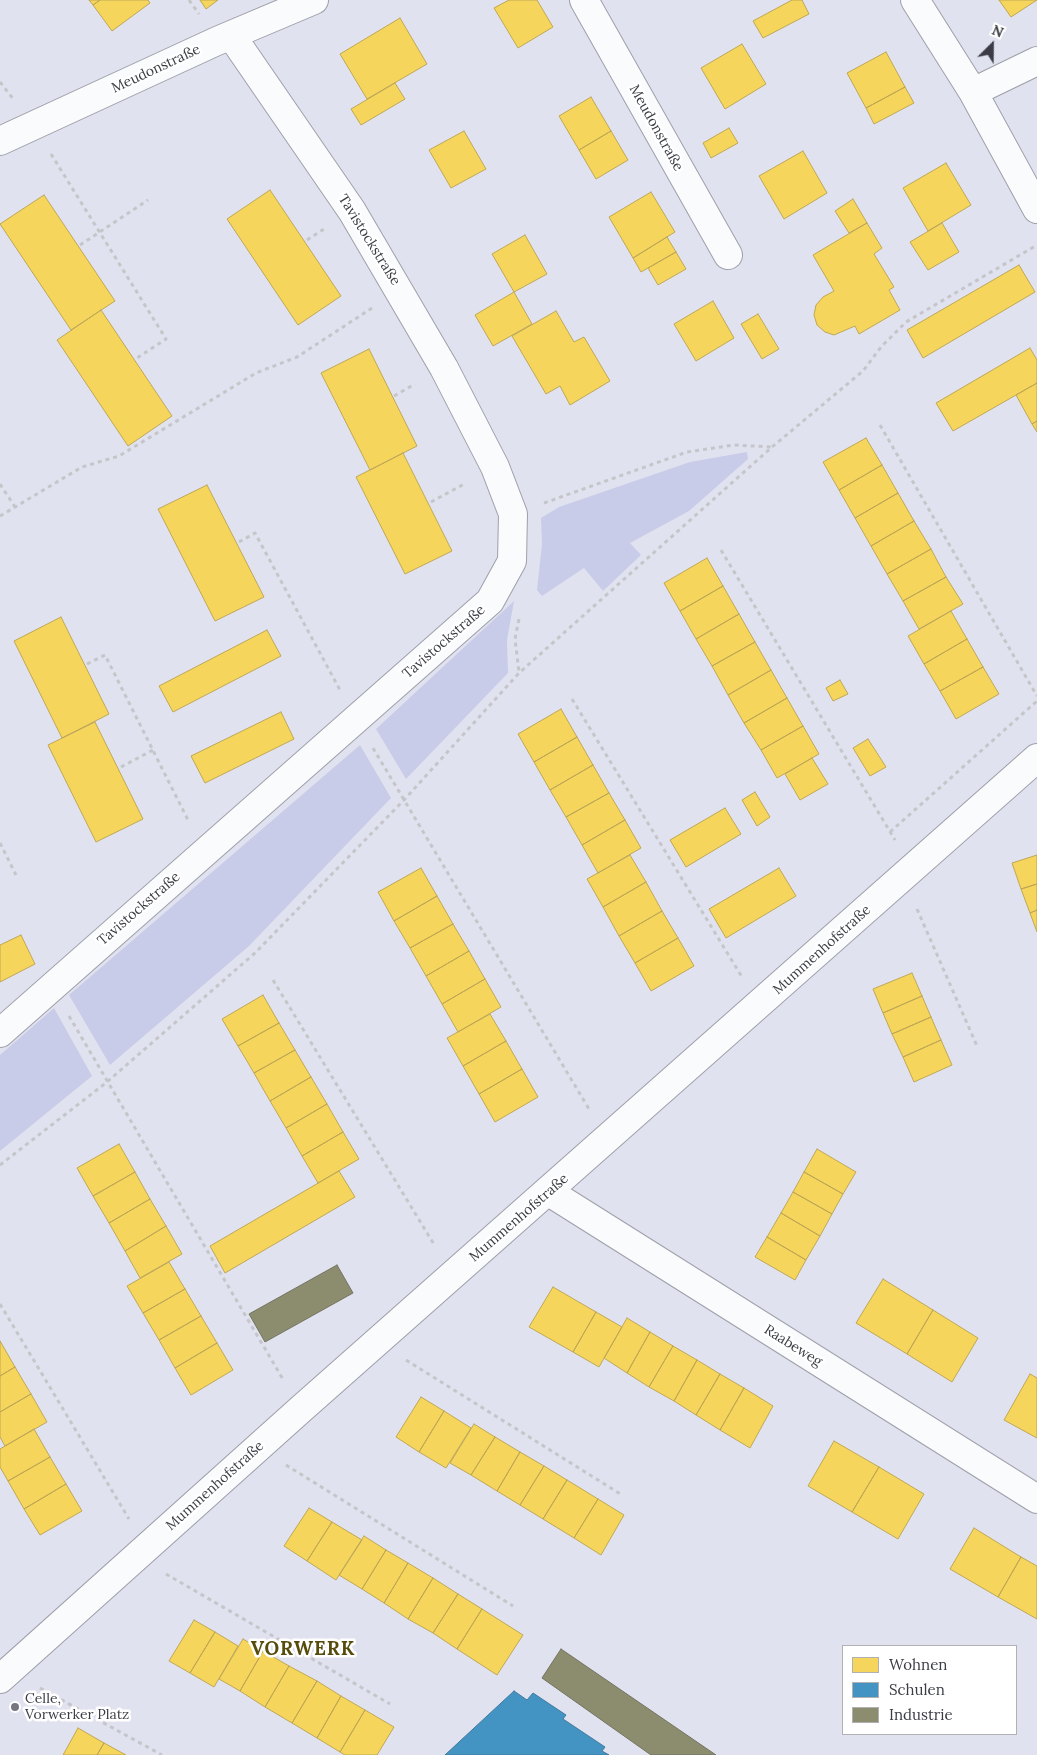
<!DOCTYPE html>
<html>
<head>
<meta charset="utf-8">
<style>
  body { margin:0 }
  #map { position:relative; width:1037px; height:1755px; overflow:hidden; background:#e1e2ef; font-family:Lora,serif }
  canvas { display:block }
  .legend { position:absolute; left:842px; top:1645px; width:175px; height:90px; box-sizing:border-box; background:#fff; border:1px solid #b1b1b5; margin:0; padding:6px 9px; list-style:none; font-size:15px; color:#3b3c45 }
  .legend li { display:flex; align-items:center; gap:10px; height:25px }
  .legend b { width:25px; border:1px solid #b1b1b5 }
  .north { position:absolute; left:967px; top:20px; width:50px; height:50px; -webkit-text-stroke:4px #fff; paint-order:stroke; rotate:23deg; font-size:14px; font-weight:700; line-height:20px; text-align:center; color:#3b3c45 }
  .north::after { content:''; display:block; margin:auto; width:18px; height:22px; background:#3b3c45; clip-path:polygon(50% 0,100% 100%,50% 72%,0 100%) }
</style>
</head>
<body>
<div id="map">
<canvas width="1037" height="1755"></canvas>
<ul class="legend">
<li><b style="height:14px;background:#f6d55c"></b>Wohnen</li>
<li><b style="height:14px;background:#4393c3"></b>Schulen</li>
<li><b style="height:14px;background:#8c8c6e"></b>Industrie</li>
</ul>
<div class="north">N</div>
</div>
<script>
const ctx = document.querySelector('canvas').getContext('2d');
ctx.lineJoin = 'round';
function paint(path, color) { ctx.fillStyle = color; ctx.fill(path, 'evenodd'); }
const shape = rows => new Path2D(rows.map(r => 'M' + r).join(''));
function strokePath(path, color, width, dash) { ctx.strokeStyle = color; ctx.lineWidth = width; ctx.lineCap = dash ? 'butt' : 'round'; ctx.setLineDash(dash || []); ctx.stroke(path); }
function write(font, color, halo, rows, align = 'center') {
  ctx.font = font + ' Lora,serif'; ctx.lineWidth = 5; ctx.setLineDash([]); ctx.textBaseline = 'middle'; ctx.strokeStyle = halo; ctx.fillStyle = color; for (const [text, x, y, turn = 0] of rows) {
    ctx.save(); ctx.translate(x, y); ctx.rotate((+turn || 0) * Math.PI / 180); ctx.textAlign = isNaN(turn) ? turn : align; if (halo) ctx.strokeText(text, 0, 0); ctx.fillText(text, 0, 0); ctx.restore();
  }
}
paint(shape([
  [747,452,748,459,689,511,630,543,641,555,603,591,584,568,542,596,537,590,542,544,541,518,559,507,690,462],
  [514,601,507,640,508,673,406,779,376,729],
  [360,745,391,798,249,946,110,1065,69,995],
  [54,1008,92,1076,0,1151,0,1055]
]), '#c9cce8');
const homes = shape([
  [89,0,100,0,93,5,89,0],
  [100,0,148,0,150,3,112,31,93,5,100,0],
  [200,0,218,0,206,9,200,0],
  [509,0,537,0,553,27,518,48,494,8,509,0],
  [792,0,802,0,809,14,763,38,753,21,792,0],
  [999,0,1037,0,1011,17,999,0],
  [400,18,427,64,367,99,340,54,400,18],
  [742,44,766,84,725,109,701,68,742,44],
  [886,52,905,87,866,108,847,73,886,52],
  [395,83,405,99,361,125,351,109,395,83],
  [905,87,914,103,874,124,866,108,905,87],
  [591,97,611,131,579,150,559,116,591,97],
  [729,128,738,143,711,158,703,143,729,128],
  [464,131,486,169,451,188,429,150,464,131],
  [611,131,628,160,596,179,579,150,611,131],
  [803,151,827,193,784,219,759,176,803,151],
  [946,163,971,205,928,231,903,188,946,163],
  [270,190,341,296,298,325,227,219,270,190],
  [651,192,675,232,633,258,609,217,651,192],
  [44,195,115,301,71,330,0,224,44,195],
  [853,199,867,223,849,233,835,211,853,199],
  [867,223,882,248,874,254,894,287,889,290,900,310,859,334,855,326,834,335,825,332,817,325,814,315,816,305,823,297,834,291,813,255,867,223],
  [942,223,959,252,928,270,910,242,942,223],
  [525,235,547,274,514,292,492,254,525,235],
  [667,237,676,252,641,272,633,258,667,237],
  [676,252,686,269,658,285,648,268,676,252],
  [1019,265,1035,292,923,358,907,330,1019,265],
  [514,292,532,324,493,346,475,315,514,292],
  [713,301,734,338,696,361,674,324,713,301],
  [101,310,172,416,128,446,57,340,101,310],
  [556,311,574,342,584,337,610,381,570,405,560,386,546,394,512,336,556,311],
  [758,314,779,349,762,359,741,324,758,314],
  [1030,348,1037,360,1037,383,953,431,936,403,1030,348],
  [369,349,417,446,370,470,321,373,369,349],
  [1037,383,1037,421,1032,424,1016,395,1037,383],
  [1037,421,1037,432,1032,424,1037,421],
  [866,438,882,465,839,490,823,462,866,438],
  [403,453,452,551,405,574,356,477,403,453],
  [882,465,898,493,855,518,839,490,882,465],
  [207,485,264,597,215,621,158,509,207,485],
  [898,493,914,521,871,546,855,518,898,493],
  [914,521,931,549,887,574,871,546,914,521],
  [931,549,946,577,903,601,887,574,931,549],
  [707,558,723,586,680,611,664,583,707,558],
  [946,577,963,604,919,629,903,601,946,577],
  [723,586,739,614,696,639,680,611,723,586],
  [951,611,967,639,924,664,908,636,951,611],
  [739,614,755,642,712,666,696,639,739,614],
  [61,617,109,714,62,738,14,641,61,617],
  [267,630,281,656,173,712,159,686,267,630],
  [967,639,983,667,940,691,924,664,967,639],
  [755,642,771,670,728,695,712,666,755,642],
  [983,667,999,694,956,719,940,691,983,667],
  [771,670,787,698,744,723,728,695,771,670],
  [840,680,848,694,833,701,826,688,840,680],
  [787,698,803,726,761,750,744,723,787,698],
  [561,709,577,737,534,762,518,734,561,709],
  [281,712,294,739,205,783,191,756,281,712],
  [95,722,143,819,96,842,48,745,95,722],
  [803,726,819,754,777,778,761,750,803,726],
  [577,737,593,765,550,790,534,762,577,737],
  [868,739,886,767,870,776,853,748,868,739],
  [812,758,828,784,800,800,785,774,812,758],
  [593,765,609,793,566,817,550,790,593,765],
  [755,792,770,817,757,826,742,800,755,792],
  [609,793,625,820,582,845,566,817,609,793],
  [725,808,741,834,686,867,670,840,725,808],
  [625,820,641,848,598,873,582,845,625,820],
  [630,855,646,882,603,907,587,879,630,855],
  [1037,855,1037,884,1021,889,1012,863,1037,855],
  [421,868,437,896,394,921,378,892,421,868],
  [779,868,796,896,726,938,709,909,779,868],
  [646,882,662,911,619,936,603,907,646,882],
  [1037,884,1037,910,1030,913,1021,889,1037,884],
  [437,896,453,924,410,948,394,921,437,896],
  [1037,910,1037,932,1030,913,1037,910],
  [662,911,678,938,635,963,619,936,662,911],
  [453,924,469,951,426,976,410,948,453,924],
  [21,935,35,964,0,982,0,945,21,935],
  [678,938,694,966,651,991,635,963,678,938],
  [469,951,485,979,442,1004,426,976,469,951],
  [912,973,922,996,883,1013,873,989,912,973],
  [485,979,501,1007,458,1032,442,1004,485,979],
  [263,995,279,1023,238,1046,222,1019,263,995],
  [922,996,931,1017,892,1034,883,1013,922,996],
  [490,1014,506,1041,463,1066,447,1038,490,1014],
  [931,1017,941,1040,903,1057,892,1034,931,1017],
  [279,1023,295,1050,254,1073,238,1046,279,1023],
  [941,1040,952,1065,914,1082,903,1057,941,1040],
  [506,1041,522,1069,479,1094,463,1066,506,1041],
  [295,1050,311,1077,270,1101,254,1073,295,1050],
  [522,1069,538,1097,495,1122,479,1094,522,1069],
  [311,1077,327,1104,286,1128,270,1101,311,1077],
  [327,1104,343,1132,302,1156,286,1128,327,1104],
  [343,1132,359,1159,318,1183,302,1156,343,1132],
  [119,1144,135,1172,93,1196,77,1168,119,1144],
  [817,1149,856,1172,843,1194,804,1172,817,1149],
  [339,1171,355,1197,225,1273,210,1246,339,1171],
  [135,1172,150,1199,109,1223,93,1196,135,1172],
  [804,1172,843,1194,832,1214,793,1192,804,1172],
  [793,1192,832,1214,820,1236,781,1213,793,1192],
  [150,1199,166,1226,125,1251,109,1223,150,1199],
  [781,1213,820,1236,806,1260,767,1237,781,1213],
  [166,1226,182,1254,140,1278,125,1251,166,1226],
  [767,1237,806,1260,795,1280,755,1257,767,1237],
  [169,1262,185,1289,143,1313,127,1286,169,1262],
  [883,1279,933,1310,907,1354,856,1323,883,1279],
  [553,1287,596,1312,573,1352,529,1327,553,1287],
  [185,1289,201,1316,159,1340,143,1313,185,1289],
  [933,1310,978,1338,952,1382,907,1354,933,1310],
  [596,1312,622,1327,599,1367,573,1352,596,1312],
  [201,1316,217,1343,175,1368,159,1340,201,1316],
  [627,1318,650,1332,627,1373,604,1358,627,1318],
  [650,1332,673,1346,649,1387,627,1373,650,1332],
  [0,1341,15,1367,0,1376,0,1341],
  [217,1343,233,1370,191,1395,175,1368,217,1343],
  [673,1346,697,1360,674,1401,649,1387,673,1346],
  [697,1360,720,1374,696,1415,674,1401,697,1360],
  [15,1367,31,1394,0,1412,0,1376,15,1367],
  [720,1374,744,1388,720,1430,696,1415,720,1374],
  [1030,1374,1037,1378,1037,1438,1004,1420,1030,1374],
  [744,1388,773,1406,750,1448,720,1430,744,1388],
  [31,1394,47,1422,5,1446,0,1437,0,1412,31,1394],
  [421,1397,444,1411,419,1452,396,1437,421,1397],
  [444,1411,471,1428,446,1468,419,1452,444,1411],
  [474,1424,495,1437,471,1475,450,1463,474,1424],
  [34,1429,50,1457,8,1481,0,1467,0,1449,34,1429],
  [495,1437,520,1452,497,1491,471,1475,495,1437],
  [834,1441,879,1467,852,1512,808,1486,834,1441],
  [520,1452,544,1466,520,1505,497,1491,520,1452],
  [50,1457,66,1484,24,1509,8,1481,50,1457],
  [544,1466,567,1480,543,1519,520,1505,544,1466],
  [879,1467,924,1494,898,1539,852,1512,879,1467],
  [567,1480,598,1499,574,1538,543,1519,567,1480],
  [66,1484,82,1511,40,1535,24,1509,66,1484],
  [598,1499,624,1515,601,1555,574,1538,598,1499],
  [309,1508,332,1522,307,1561,284,1546,309,1508],
  [332,1522,362,1540,336,1580,307,1561,332,1522],
  [974,1528,1021,1557,998,1597,950,1569,974,1528],
  [364,1536,386,1550,362,1589,339,1575,364,1536],
  [386,1550,408,1563,384,1603,362,1589,386,1550],
  [1021,1557,1037,1566,1037,1619,998,1597,1021,1557],
  [408,1563,433,1578,408,1619,384,1603,408,1563],
  [433,1578,458,1594,433,1633,408,1619,433,1578],
  [458,1594,482,1609,457,1649,433,1633,458,1594],
  [482,1609,523,1635,497,1675,457,1649,482,1609],
  [194,1620,215,1632,190,1673,169,1661,194,1620],
  [215,1632,238,1646,214,1687,190,1673,215,1632],
  [243,1639,263,1651,240,1691,219,1679,243,1639],
  [263,1651,289,1666,265,1707,240,1691,263,1651],
  [289,1666,317,1681,292,1723,265,1707,289,1666],
  [317,1681,341,1696,317,1738,292,1723,317,1681],
  [341,1696,365,1710,340,1752,317,1738,341,1696],
  [365,1710,394,1727,377,1755,345,1755,340,1752,365,1710],
  [78,1728,104,1743,97,1755,63,1755,78,1728],
  [104,1743,126,1755,97,1755,104,1743]
]);
paint(homes, '#f6d55c');
strokePath(homes, '#bea755', 1);
const schools = shape([
  [514,1691,527,1700,533,1693,566,1715,563,1719,605,1747,602,1751,609,1755,445,1755,514,1691]
]);
paint(schools, '#4393c3');
strokePath(schools, '#41799d', 1);
const industry = shape([
  [337,1265,353,1293,265,1342,249,1314,337,1265],
  [561,1649,716,1755,651,1755,542,1678,561,1649]
]);
paint(industry, '#8c8c6e');
strokePath(industry, '#747462', 1);
const minor = shape([
  [584,0,728,255],
  [915,0,973,92,1037,209],
  [973,92,1037,61],
  [0,141,217,41,314,0],
  [0,1033,490,601,512,561,513,514,495,467,444,368,352,211,231,35],
  [549,1192,1037,1499],
  [0,1679,301,1409,1037,758]
]);
strokePath(minor, '#9e9fa9', 30);
strokePath(shape([
  [189,0,199,14],
  [0,82,14,100],
  [51,154,166,339,137,358],
  [307,240,324,229],
  [80,245,148,200],
  [394,396,415,384],
  [880,425,1037,696],
  [0,484,15,507],
  [431,502,466,483],
  [544,503,687,452,734,445,771,447],
  [0,516,82,467,119,456,256,373,297,357,372,308],
  [239,542,255,533,340,690],
  [721,550,895,840],
  [519,619,515,639,519,672],
  [87,664,105,655,189,822],
  [572,699,742,977],
  [373,748,589,1109],
  [121,767,153,750],
  [890,832,1037,701],
  [0,843,16,875],
  [917,909,977,1046],
  [273,980,435,1246],
  [69,1016,284,1381],
  [0,1165,107,1082,255,953,404,800,519,673,772,447,863,371,881,347,906,322,1037,245],
  [0,1304,129,1519],
  [406,1360,622,1495],
  [286,1465,513,1606],
  [166,1574,390,1704],
  [40,1688,162,1755]
]), '#c5c6c9', 3, [4, 4]);
strokePath(minor, '#fafbfd', 28);
for (const [x, y, r, color] of [
  [15,1707,5,"#757680"]
]) { const dot = new Path2D(); dot.arc(x, y, r, 0, 2 * Math.PI); ctx.fillStyle = color; ctx.fill(dot); strokePath(dot, '#fff', 2); }
write('14px', '#3b3c45', '#fff', [
  ["Meudonstraße",156,69,-25],
  ["Meudonstraße",656,128,61],
  ["Tavistockstraße",369,240,58],
  ["Tavistockstraße",444,642,-41],
  ["Tavistockstraße",139,909,-41],
  ["Mummenhofstraße",822,950,-42],
  ["Mummenhofstraße",519,1218,-41],
  ["Raabeweg",793,1346,32],
  ["Mummenhofstraße",215,1486,-42]
]);
write('14px', '#3b3c45', '#fff', [
  ["Celle,",25,1699],
  ["Vorwerker Platz",25,1715]
], 'left');
ctx.letterSpacing = '1px';
write('bold 19px', '#554c0c', '#fff', [
  ["VORWERK",303,1650]
]);
ctx.letterSpacing = '0px';
</script>
</body>
</html>
